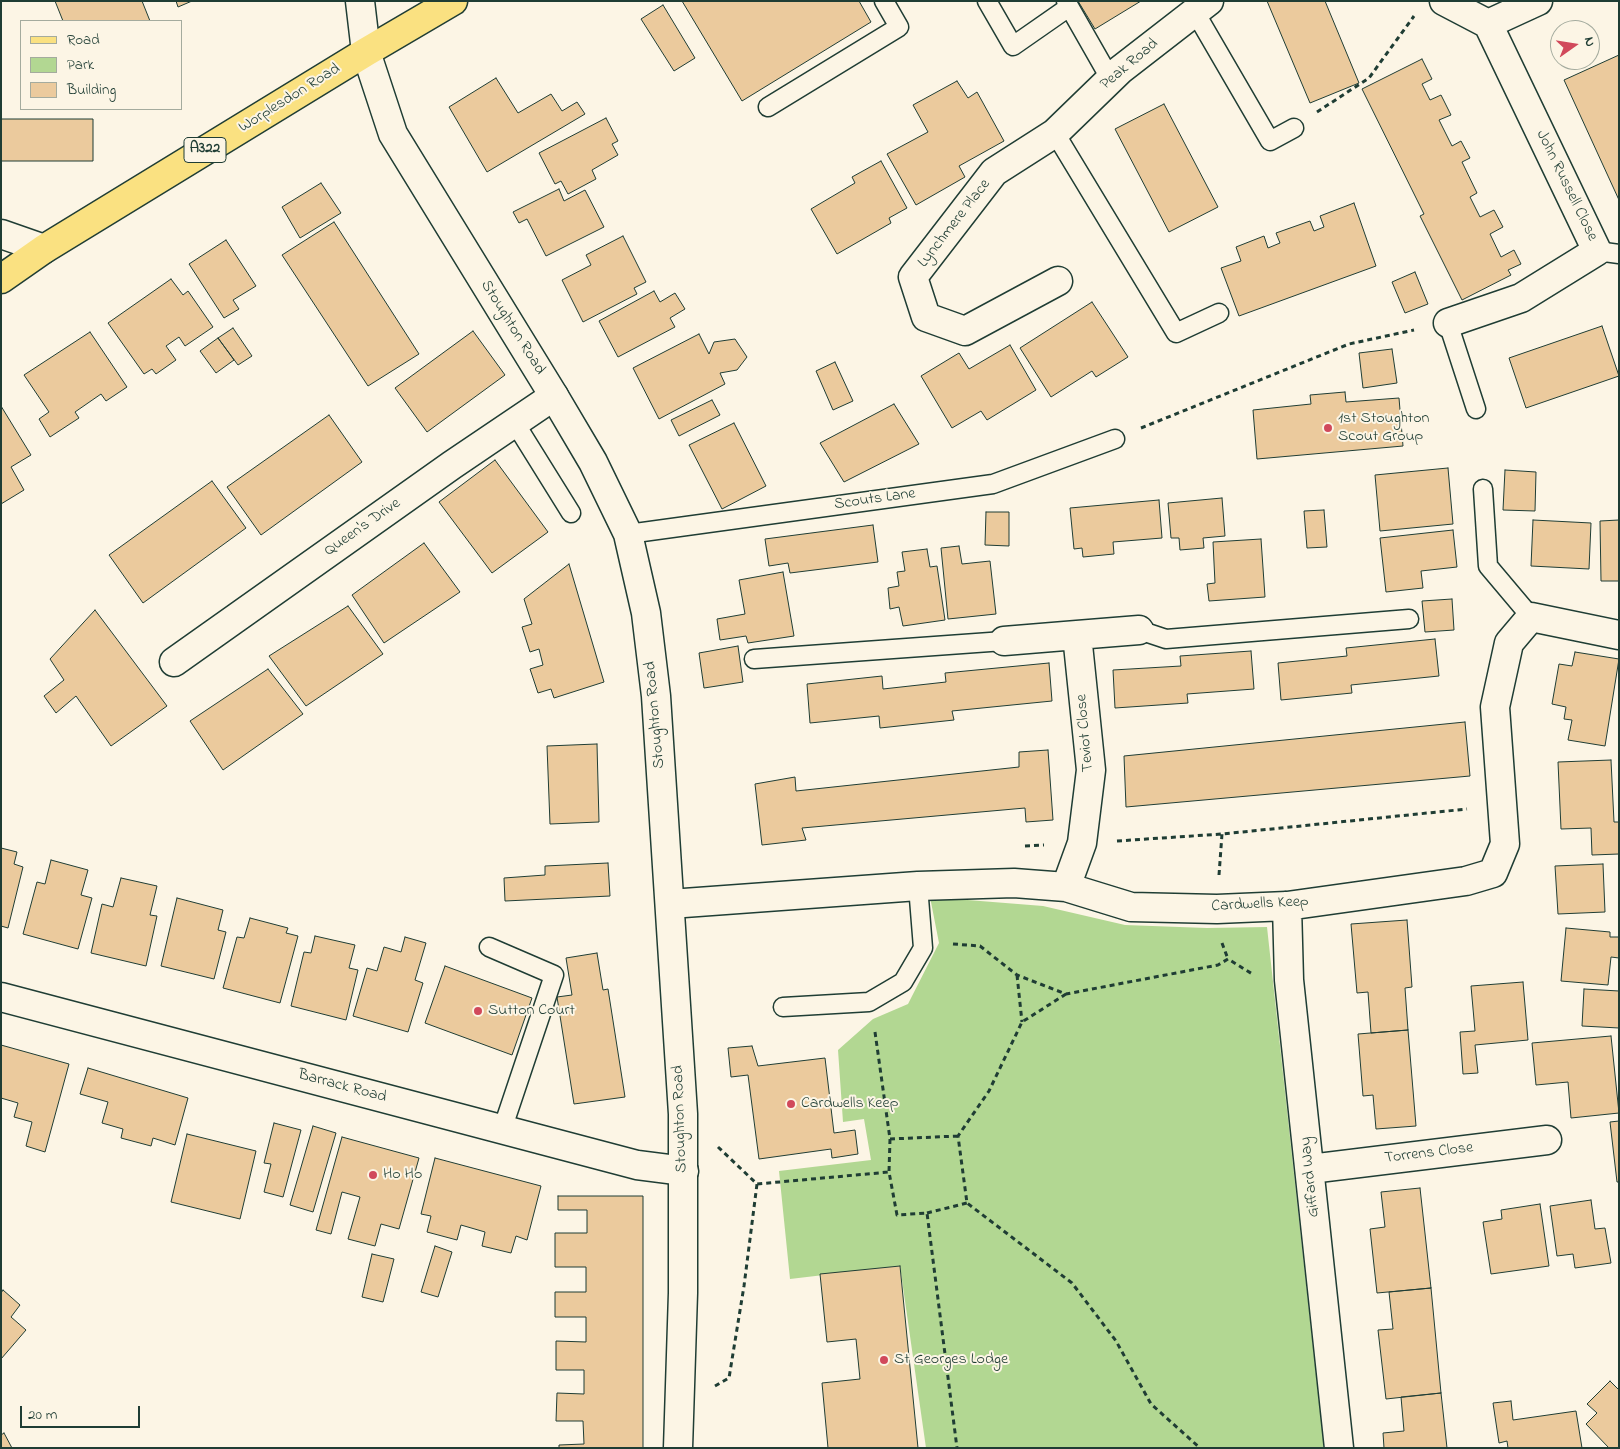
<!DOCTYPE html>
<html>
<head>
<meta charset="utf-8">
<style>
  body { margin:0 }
  #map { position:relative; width:1620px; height:1449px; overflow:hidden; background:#fcf5e5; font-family:"Indie Flower",sans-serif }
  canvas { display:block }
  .frame { position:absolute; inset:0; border:2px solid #1f3d34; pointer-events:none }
  .legend { position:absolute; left:20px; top:20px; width:162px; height:90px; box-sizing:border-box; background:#fcf5e5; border:1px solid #a4ab9e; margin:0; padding:6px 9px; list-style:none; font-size:15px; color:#1f3d34 }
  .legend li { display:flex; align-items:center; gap:10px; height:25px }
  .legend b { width:25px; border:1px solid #a4ab9e }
  .north { position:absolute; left:1550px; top:20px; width:50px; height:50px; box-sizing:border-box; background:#fcf5e5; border:1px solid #a4ab9e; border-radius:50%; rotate:77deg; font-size:14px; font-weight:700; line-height:20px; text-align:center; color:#1f3d34 }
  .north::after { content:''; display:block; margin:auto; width:18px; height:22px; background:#d1495b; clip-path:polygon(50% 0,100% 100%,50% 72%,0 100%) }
  .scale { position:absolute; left:20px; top:1406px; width:120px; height:22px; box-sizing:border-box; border:2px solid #1f3d34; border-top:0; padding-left:6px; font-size:15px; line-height:18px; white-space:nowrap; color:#1f3d34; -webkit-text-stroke:4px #fcf5e5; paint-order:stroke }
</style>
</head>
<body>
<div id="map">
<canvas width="1620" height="1449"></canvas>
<div class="frame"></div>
<ul class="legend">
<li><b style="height:6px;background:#fae181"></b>Road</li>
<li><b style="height:14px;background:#b2d792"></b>Park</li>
<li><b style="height:14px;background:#ebca9d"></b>Building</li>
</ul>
<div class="north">N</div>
<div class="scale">20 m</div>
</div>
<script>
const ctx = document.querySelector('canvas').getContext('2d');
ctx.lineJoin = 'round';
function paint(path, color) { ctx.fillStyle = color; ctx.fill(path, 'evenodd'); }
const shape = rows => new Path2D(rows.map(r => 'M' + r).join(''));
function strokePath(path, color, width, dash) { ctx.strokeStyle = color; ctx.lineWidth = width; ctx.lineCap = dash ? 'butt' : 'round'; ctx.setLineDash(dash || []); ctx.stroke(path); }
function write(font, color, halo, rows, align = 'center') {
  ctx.font = font + ' "Indie Flower",sans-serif'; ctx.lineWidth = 4; ctx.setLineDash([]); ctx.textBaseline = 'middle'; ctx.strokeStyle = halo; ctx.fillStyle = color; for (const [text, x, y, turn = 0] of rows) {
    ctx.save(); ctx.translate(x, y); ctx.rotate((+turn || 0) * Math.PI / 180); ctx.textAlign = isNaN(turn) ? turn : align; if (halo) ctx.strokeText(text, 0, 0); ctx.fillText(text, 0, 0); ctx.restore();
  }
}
paint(shape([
  [930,897,1043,906,1125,925,1207,928,1267,927,1324,1448,926,1448,900,1266,790,1279,779,1171,871,1160,864,1119,843,1122,838,1050,873,1019,908,1004,939,943]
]), '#b2d792');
const building = shape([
  [55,1,142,1,150,21,63,21,55,1],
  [176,1,192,1,178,7,176,1],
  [682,1,859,1,871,22,742,101,682,1],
  [1078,1,1141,1,1095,29,1078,1],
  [1267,1,1325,1,1359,83,1310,103,1267,1],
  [663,5,695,58,674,71,641,19,663,5],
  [1619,55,1619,200,1564,80,1619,55],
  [1422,59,1432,79,1422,84,1430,100,1441,95,1451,115,1439,120,1452,146,1461,141,1470,158,1462,162,1477,193,1470,197,1480,217,1494,210,1503,227,1490,234,1501,257,1514,250,1521,264,1508,270,1511,275,1462,300,1420,216,1424,214,1362,89,1422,59],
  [496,78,518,113,551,94,562,111,577,102,585,114,487,172,449,107,496,78],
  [957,81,968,98,977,92,1004,141,959,166,965,177,916,205,887,154,928,132,913,105,957,81],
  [1164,104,1218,207,1169,232,1115,129,1164,104],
  [606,118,618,141,612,144,618,155,592,170,596,179,568,194,561,181,555,184,539,153,606,118],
  [1,119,93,119,93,161,1,161,1,119],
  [881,161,907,208,889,218,891,223,837,254,811,209,855,183,852,177,881,161],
  [321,183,341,213,300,238,282,207,321,183],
  [559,189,564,201,585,190,604,227,546,256,527,219,519,223,513,212,559,189],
  [1354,203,1376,266,1239,316,1221,268,1241,261,1236,247,1264,236,1268,248,1280,243,1276,233,1310,221,1314,231,1324,227,1320,216,1354,203],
  [334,222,419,354,368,386,282,255,334,222],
  [623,236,646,282,634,288,637,294,583,322,562,280,591,265,586,255,623,236],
  [226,240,256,286,233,300,239,309,224,318,189,264,226,240],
  [1415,272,1428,304,1405,313,1392,282,1415,272],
  [171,279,183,295,188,291,213,327,185,346,179,337,166,346,176,360,156,374,152,369,144,374,108,323,171,279],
  [654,291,660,302,675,293,685,309,670,318,675,327,618,357,599,321,654,291],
  [1092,302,1128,357,1096,377,1092,371,1051,397,1020,348,1092,302],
  [1602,326,1619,376,1526,408,1509,358,1602,326],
  [233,328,252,356,238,365,218,338,233,328],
  [473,331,505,375,427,432,395,388,473,331],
  [90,332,127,387,106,401,101,394,75,412,79,418,50,437,39,419,49,412,24,375,90,332],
  [699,334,709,354,714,342,735,339,747,357,737,370,720,373,725,384,659,419,633,368,699,334],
  [218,338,234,360,216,373,200,351,218,338],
  [1010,345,1036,390,987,420,981,411,952,428,921,376,959,353,969,369,1010,345],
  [1392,349,1397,383,1363,388,1359,353,1392,349],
  [835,362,853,401,833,410,816,371,835,362],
  [1345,392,1346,402,1399,398,1403,446,1257,459,1253,410,1311,404,1310,395,1345,392],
  [712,400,720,415,679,436,671,420,712,400],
  [894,404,919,444,844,482,820,443,894,404],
  [1,406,31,455,11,467,24,490,1,504,1,406],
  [329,415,362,462,261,535,227,487,329,415],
  [734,423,766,486,722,509,689,445,734,423],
  [495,460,548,532,492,573,439,502,495,460],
  [1448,468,1453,524,1380,531,1375,475,1448,468],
  [1505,470,1536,472,1535,511,1503,510,1505,470],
  [212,481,246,528,143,603,109,555,212,481],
  [1222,498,1225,536,1203,538,1204,548,1180,550,1179,538,1171,538,1168,503,1222,498],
  [1159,500,1162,538,1113,542,1114,554,1083,557,1082,548,1074,549,1070,508,1159,500],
  [1324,510,1327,547,1307,548,1304,511,1324,510],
  [986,512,1009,512,1009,546,985,545,986,512],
  [1533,520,1591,523,1589,569,1531,566,1533,520],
  [1619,520,1619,581,1601,581,1600,521,1619,520],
  [873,525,878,562,790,573,788,563,769,566,765,539,873,525],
  [1453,530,1457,567,1421,571,1423,588,1386,592,1380,538,1453,530],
  [1261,539,1265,597,1209,601,1207,584,1215,583,1213,542,1261,539],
  [424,543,460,592,384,643,352,595,424,543],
  [959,546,962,564,990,561,996,614,948,619,941,548,959,546],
  [927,549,930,567,937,566,945,620,903,626,899,607,890,609,888,588,899,586,897,572,905,571,902,552,927,549],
  [569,564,604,682,554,698,551,689,538,693,530,669,543,665,539,649,530,652,522,627,532,624,524,599,569,564],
  [783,572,794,636,748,643,746,636,720,640,717,619,745,614,739,580,783,572],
  [1452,599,1454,630,1425,632,1422,601,1452,599],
  [348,606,383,654,306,706,269,656,348,606],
  [95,610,167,706,111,746,76,696,56,713,44,696,64,680,50,659,95,610],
  [1435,639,1439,676,1351,685,1352,693,1281,700,1278,663,1347,656,1346,648,1435,639],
  [738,646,743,682,704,688,699,653,738,646],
  [1251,651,1254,689,1187,694,1188,703,1115,708,1113,670,1181,666,1180,656,1251,651],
  [1575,652,1619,659,1605,746,1568,740,1572,720,1564,719,1566,707,1552,704,1559,664,1572,666,1575,652],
  [1049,663,1052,701,952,711,954,720,880,728,879,716,810,723,807,684,882,676,883,689,946,682,945,673,1049,663],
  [268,669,303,714,223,770,190,721,268,669],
  [1465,722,1470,776,1126,807,1124,756,1465,722],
  [597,744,599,822,550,824,547,746,597,744],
  [1048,750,1053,820,1026,822,1025,808,802,828,806,840,762,845,755,784,795,777,796,791,1019,767,1019,752,1048,750],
  [1611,760,1614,822,1619,822,1619,854,1592,855,1591,828,1561,829,1558,762,1611,760],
  [1,848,17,852,14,864,23,867,8,928,1,926,1,848],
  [51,860,88,870,81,895,92,898,78,949,23,934,37,882,45,884,51,860],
  [608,863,610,896,505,901,504,878,545,875,545,866,608,863],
  [1603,864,1605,912,1558,914,1555,866,1603,864],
  [121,878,157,886,150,915,157,916,146,966,91,953,102,904,113,907,121,878],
  [177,898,223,910,218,930,226,932,214,979,161,966,177,898],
  [250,918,288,928,286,933,298,936,280,1003,223,988,237,937,244,938,250,918],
  [1407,920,1412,987,1405,988,1408,1030,1371,1033,1368,992,1357,993,1351,924,1407,920],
  [1566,928,1610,932,1610,937,1619,937,1619,958,1611,957,1608,985,1561,981,1566,928],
  [315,936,355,945,349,968,358,970,346,1020,291,1006,304,952,311,953,315,936],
  [405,937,426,943,415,980,423,983,408,1032,353,1016,367,968,377,971,384,947,401,952,405,937],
  [597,953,603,990,608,989,625,1097,574,1104,557,997,572,995,566,958,597,953],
  [445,966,532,998,512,1055,425,1023,445,966],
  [1523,982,1528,1040,1475,1045,1478,1073,1463,1074,1460,1032,1475,1031,1471,986,1523,982],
  [1584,989,1619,991,1619,1028,1582,1026,1584,989],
  [1408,1030,1416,1126,1376,1129,1373,1095,1363,1096,1358,1034,1408,1030],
  [1611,1036,1619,1113,1571,1118,1568,1082,1536,1085,1532,1043,1611,1036],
  [1,1045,69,1064,45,1152,26,1146,32,1122,14,1117,18,1103,1,1098,1,1045],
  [752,1046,758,1066,825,1058,834,1133,855,1130,858,1154,832,1158,831,1149,759,1159,748,1075,731,1077,728,1048,752,1046],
  [88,1068,188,1098,175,1145,153,1138,151,1146,121,1138,123,1129,102,1123,108,1102,80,1094,88,1068],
  [1619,1121,1619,1182,1617,1182,1610,1122,1619,1121],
  [274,1123,301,1130,283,1197,264,1192,271,1164,264,1163,274,1123],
  [313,1126,336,1133,313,1212,290,1205,313,1126],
  [187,1134,256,1151,240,1219,171,1202,187,1134],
  [342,1137,419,1158,399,1229,381,1224,375,1246,348,1239,360,1197,342,1192,331,1234,316,1230,342,1137],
  [435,1158,541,1186,527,1240,516,1236,511,1253,482,1246,485,1232,461,1225,457,1240,427,1232,431,1216,421,1214,435,1158],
  [1420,1188,1431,1288,1377,1293,1370,1229,1385,1227,1381,1192,1420,1188],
  [558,1196,643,1196,643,1448,559,1448,559,1445,584,1444,583,1421,556,1421,557,1393,584,1394,584,1370,556,1370,556,1341,586,1342,586,1317,555,1317,555,1292,586,1292,586,1267,555,1267,555,1233,587,1233,587,1210,558,1210,558,1196],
  [1591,1200,1595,1229,1605,1228,1611,1263,1575,1268,1573,1254,1557,1256,1550,1206,1591,1200],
  [1540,1204,1549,1266,1491,1274,1483,1222,1502,1219,1501,1210,1540,1204],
  [435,1246,452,1252,438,1297,421,1292,435,1246],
  [372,1254,394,1259,383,1302,362,1297,372,1254],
  [900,1266,918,1448,828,1448,822,1383,860,1379,856,1339,827,1342,820,1274,900,1266],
  [1431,1288,1441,1393,1386,1399,1378,1330,1393,1329,1389,1292,1431,1288],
  [3,1290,20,1305,11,1317,26,1330,1,1359,1,1293,3,1290],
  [1610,1381,1619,1390,1619,1448,1609,1448,1586,1424,1597,1413,1587,1404,1610,1381],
  [1441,1393,1447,1448,1384,1448,1383,1433,1404,1431,1401,1397,1441,1393],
  [1511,1401,1513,1420,1576,1411,1582,1448,1508,1448,1507,1441,1499,1443,1493,1403,1511,1401],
  [4,1433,12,1448,1,1448,1,1435,4,1433]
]);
paint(building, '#ebca9d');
strokePath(building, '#1f3d34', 1);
const lane = shape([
  [987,1,1013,46,1069,7],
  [1066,1,1111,80],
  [1195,12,1270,141,1294,128],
  [768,107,899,27,884,1],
  [1055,133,1176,333,1219,313],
  [1597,251,1619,254],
  [1448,323,1476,409],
  [515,423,571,513],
  [1483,489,1488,566,1531,617],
  [628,534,993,484,1115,439],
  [1139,630,1166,639,1409,619],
  [754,659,1004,641],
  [489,947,554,975,502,1130],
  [783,1007,869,1002,903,982,923,948,918,886]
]);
const street = shape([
  [360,1,366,52],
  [1444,1,1488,24],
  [1488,24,1538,1],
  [1,234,44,249],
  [1058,281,965,331,926,317,913,277,994,172,1055,133,1120,70,1209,1],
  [1448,323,1521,298,1597,251,1488,24],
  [1077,635,1139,630],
  [1004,641,1077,635,1091,770,1082,843,1066,887],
  [174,662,452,465,554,396],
  [670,904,918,886,1014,883,1066,887,1131,907,1217,909,1287,906,1466,881,1493,873,1505,844,1495,707,1509,643,1531,617,1619,635],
  [1287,906,1289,980,1339,1448],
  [1,997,637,1165,684,1171],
  [1310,1169,1547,1140]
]);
const secondary = shape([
  [366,52,393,134,554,396,593,462,628,534,646,613,656,696,683,1114,683,1293,678,1448]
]);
const primary = shape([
  [1,279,44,249,366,52,453,1]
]);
strokePath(lane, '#1f3d34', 21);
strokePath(street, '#1f3d34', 31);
strokePath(secondary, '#1f3d34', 31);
strokePath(primary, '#1f3d34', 31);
strokePath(shape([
  [1317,112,1369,78,1414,16],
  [1141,428,1349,344,1414,330],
  [1117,841,1222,834,1467,809],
  [1025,846,1044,845],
  [1219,875,1222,834],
  [1222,943,1228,959],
  [953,944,980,946,1017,975,1066,994,1218,965,1228,959,1254,975],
  [1017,975,1022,1022],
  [1066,994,1022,1022,989,1091,958,1136,967,1203,1072,1283,1116,1341,1151,1404,1200,1448],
  [875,1032,890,1139,958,1136],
  [890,1139,889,1172,897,1215,927,1213,957,1448],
  [718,1147,757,1184,889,1172],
  [927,1213,967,1203],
  [715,1386,729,1378,744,1286,757,1184]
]), '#1f3d34', 3, [5, 4]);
strokePath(lane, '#fcf5e5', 18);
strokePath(street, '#fcf5e5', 28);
strokePath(secondary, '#fcf5e5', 28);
strokePath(primary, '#fae181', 28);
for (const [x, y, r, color] of [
  [1328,428,5,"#d1495b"],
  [478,1011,5,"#d1495b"],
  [791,1104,5,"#d1495b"],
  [373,1175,5,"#d1495b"],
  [884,1360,5,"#d1495b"]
]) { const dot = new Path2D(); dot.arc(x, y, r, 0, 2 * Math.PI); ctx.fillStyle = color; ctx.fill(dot); strokePath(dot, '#fcf5e5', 2); }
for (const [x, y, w] of [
  [205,150,42]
]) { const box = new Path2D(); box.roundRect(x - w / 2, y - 12.5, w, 25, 4); ctx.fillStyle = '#fcf5e5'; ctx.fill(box); strokePath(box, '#1f3d34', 1); }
write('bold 15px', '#1f3d34', null, [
  ["A322",205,150]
]);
write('16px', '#1f3d34', '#fcf5e5', [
  ["Peak Road",1130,65,-40],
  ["Worplesdon Road",290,99,-32],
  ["John Russell Close",1566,186,64],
  ["Lynchmere Place",955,224,-52],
  ["Stoughton Road",512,328,58],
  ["Scouts Lane",875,500,-8],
  ["Queen's Drive",363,528,-35],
  ["Stoughton Road",656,715,-95],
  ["Teviot Close",1086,733,-95],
  ["Cardwells Keep",1260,905,-3],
  ["Barrack Road",342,1087,15],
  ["Stoughton Road",681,1119,-92],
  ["Torrens Close",1429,1154,-7],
  ["Giffard Way",1311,1177,-96]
]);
write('16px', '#1f3d34', '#fcf5e5', [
  ["1st Stoughton",1338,419],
  ["Scout Group",1338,437],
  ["Sutton Court",488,1011],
  ["Cardwells Keep",801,1104],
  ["Ho Ho",383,1175],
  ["St Georges Lodge",894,1360]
], 'left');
</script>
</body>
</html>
